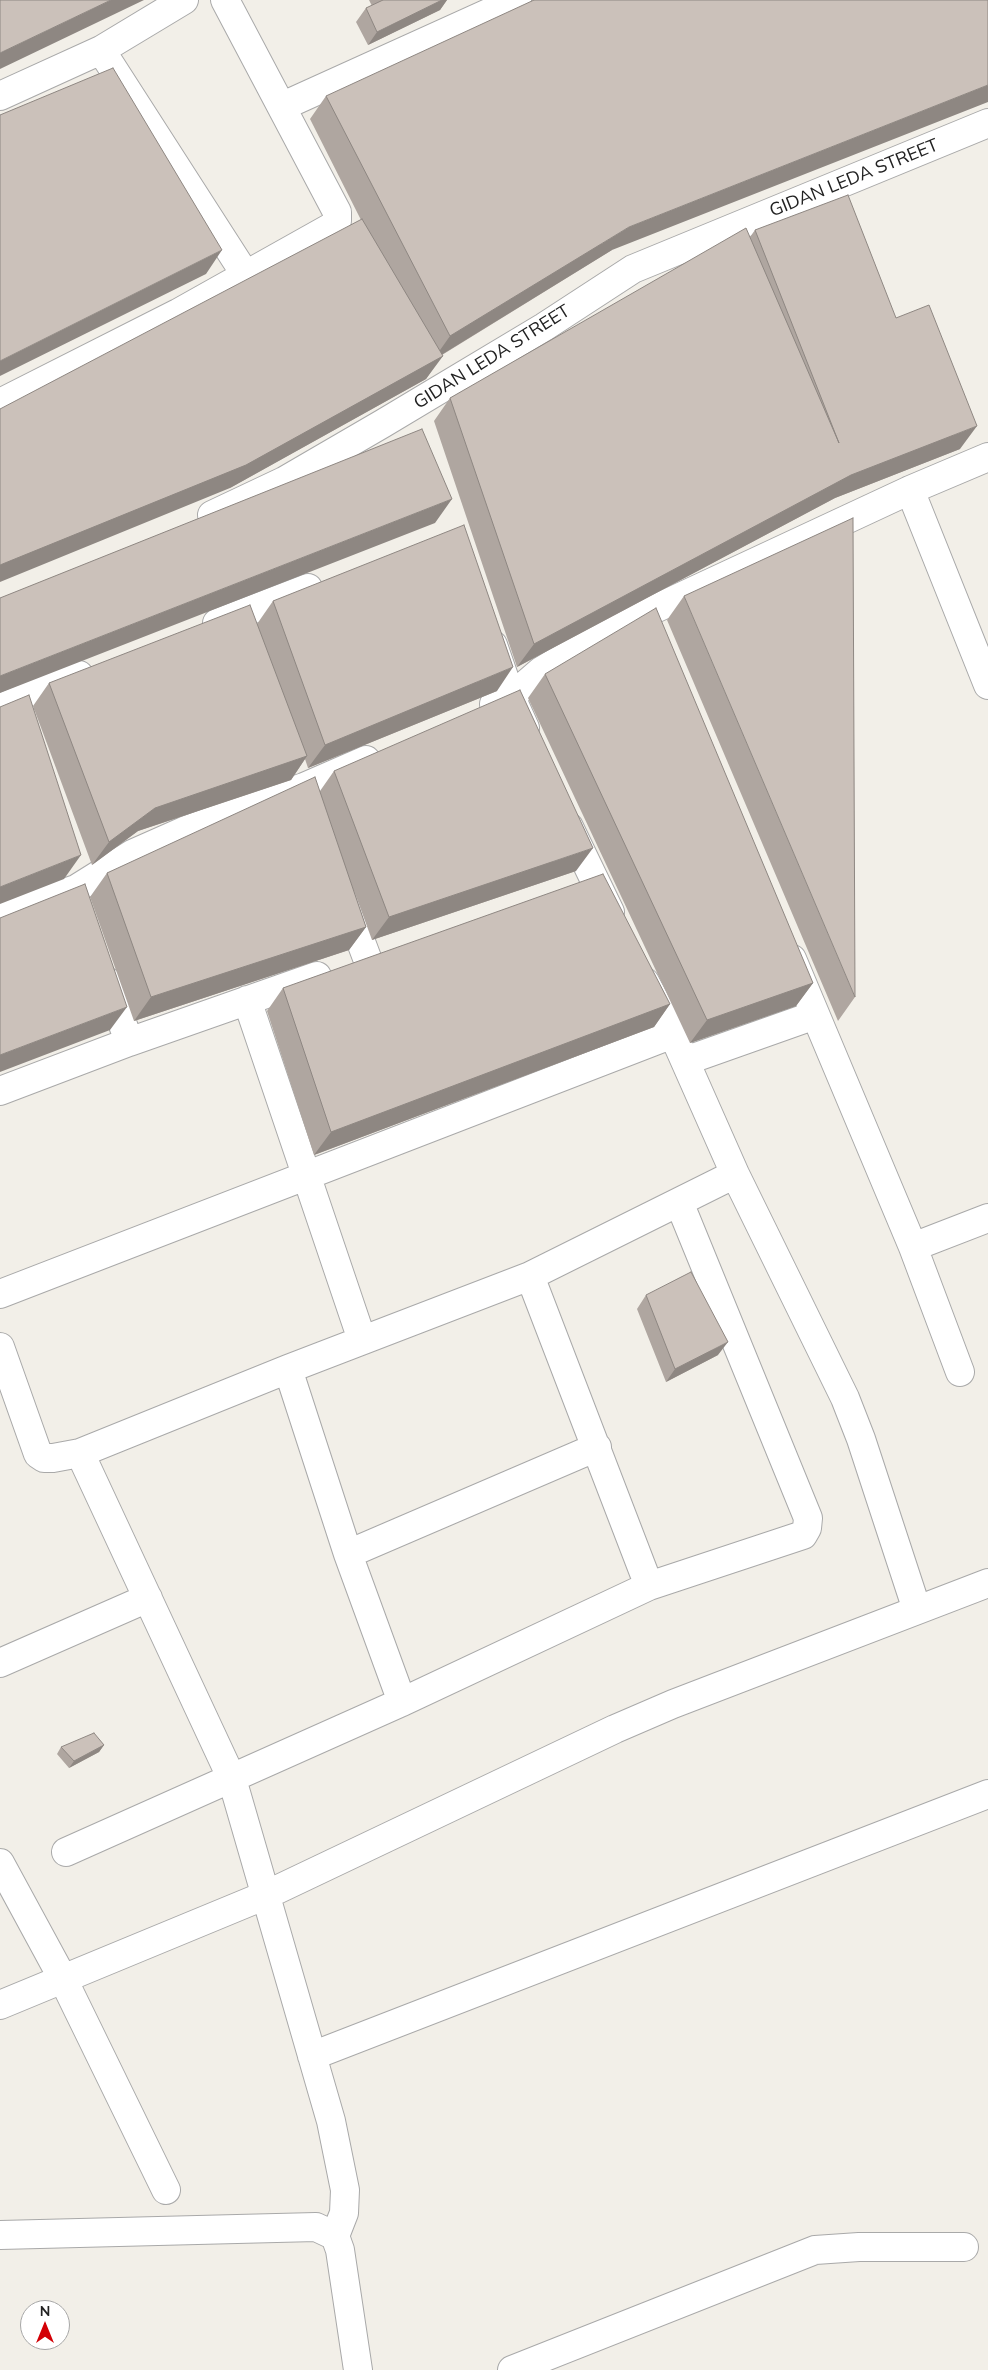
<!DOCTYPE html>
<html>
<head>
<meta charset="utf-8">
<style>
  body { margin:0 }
  #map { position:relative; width:988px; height:2370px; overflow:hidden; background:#f2efe8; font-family:Mulish,sans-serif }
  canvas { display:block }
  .north { position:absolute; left:20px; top:2300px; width:50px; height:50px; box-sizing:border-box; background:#fff; border:1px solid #a7a7a7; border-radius:50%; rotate:0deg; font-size:14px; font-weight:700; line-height:20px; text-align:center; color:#222 }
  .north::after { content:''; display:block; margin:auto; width:18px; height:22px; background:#d30006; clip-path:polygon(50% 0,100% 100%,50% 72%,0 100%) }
</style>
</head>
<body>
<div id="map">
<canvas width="988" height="2370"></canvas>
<div class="north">N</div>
</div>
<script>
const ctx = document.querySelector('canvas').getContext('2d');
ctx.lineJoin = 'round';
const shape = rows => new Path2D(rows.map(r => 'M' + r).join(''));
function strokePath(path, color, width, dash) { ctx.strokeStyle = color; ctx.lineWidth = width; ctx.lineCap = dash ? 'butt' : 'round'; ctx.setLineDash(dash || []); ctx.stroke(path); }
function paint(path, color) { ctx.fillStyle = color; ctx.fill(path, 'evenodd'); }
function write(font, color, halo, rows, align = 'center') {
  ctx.font = font + ' Mulish,sans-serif'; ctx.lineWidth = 5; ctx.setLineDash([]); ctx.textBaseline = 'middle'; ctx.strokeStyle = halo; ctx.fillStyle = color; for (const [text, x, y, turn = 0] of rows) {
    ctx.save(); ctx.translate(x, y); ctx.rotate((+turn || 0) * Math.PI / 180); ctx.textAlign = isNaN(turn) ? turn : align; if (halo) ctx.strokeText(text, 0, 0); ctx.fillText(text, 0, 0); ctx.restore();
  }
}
const minor = shape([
  [101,50,245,274],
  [0,96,101,50,184,0],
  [283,106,517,0],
  [0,403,178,313,335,225,337,221,337,212,225,0],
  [910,490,988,685],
  [212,515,284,481,382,424,544,327,633,269,988,123],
  [217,623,308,588],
  [493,645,511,697,525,728],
  [494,704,511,697,541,671,586,644,646,613,910,490,988,457],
  [0,708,79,675],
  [569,827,610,912],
  [346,902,367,958],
  [0,915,76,889,132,854,184,831,304,787,366,760],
  [792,959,913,1247,960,1372],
  [108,982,129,1042],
  [645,982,673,1034,735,1174,845,1398,861,1439,917,1610],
  [247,1000,362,1340],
  [685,1061,815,1015],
  [0,1091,129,1042,317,976],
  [913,1247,988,1218],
  [530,1276,649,1586],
  [0,1294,673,1034],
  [0,1347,38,1454,44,1458,53,1458,80,1453,288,1369,530,1276,735,1174],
  [288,1369,348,1554,402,1702],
  [80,1453,232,1779,331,2121,345,2190,344,2213,335,2236],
  [348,1554,597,1447],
  [0,1663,148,1598],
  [66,1852,402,1702,649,1586,803,1535,807,1528,808,1518,679,1202],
  [0,1863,63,1979,166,2190],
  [0,2005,266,1895,615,1729,673,1704,988,1583],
  [312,2056,988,1794],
  [0,2235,316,2227,335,2236,340,2250,358,2370],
  [512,2370,815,2250,859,2247,964,2247]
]);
strokePath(minor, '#a9a9a9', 30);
strokePath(minor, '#fff', 28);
paint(shape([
  [369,0,447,0,440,10,368,45,356,22,366,8,372,6],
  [326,96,612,250,442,355,426,379,230,488,361,220,310,119],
  [755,230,896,318,960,449,835,498,517,667,434,421,450,398,750,237],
  [684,596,855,997,838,1021,667,620],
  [273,601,497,691,308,768,305,759,291,780,138,831,92,865,33,706,49,683,257,624],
  [545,674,813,983,796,1006,690,1043,528,698],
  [334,771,576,871,372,940,353,888,366,927,349,950,134,1021,90,897,107,873,320,791],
  [283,988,670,1004,654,1027,314,1155,267,1011],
  [646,1295,718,1355,666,1382,637,1309],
  [104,1745,99,1752,69,1768,57,1754,61,1747]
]), '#afa6a0');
paint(shape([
  [111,0,144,0,0,69,0,53],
  [442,0,447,0,440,10,368,45,377,32],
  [988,85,988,102,612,250,433,360,450,336,629,227],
  [222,250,206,274,0,376,0,361],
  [443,356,426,379,230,488,0,582,0,565],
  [977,426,960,449,835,498,517,667,534,644,851,475],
  [452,499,435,523,0,693,0,676],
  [513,667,497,691,308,768,325,745],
  [307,756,291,780,138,831,92,865,109,842,155,808],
  [593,848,576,871,372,940,389,917],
  [81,855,64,879,0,904,0,887],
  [366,927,349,950,134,1021,151,997],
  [813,983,796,1006,690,1043,707,1020],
  [670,1004,654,1027,314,1155,331,1132],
  [127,1007,110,1030,0,1072,0,1055],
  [728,1342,718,1355,666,1382,675,1369],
  [104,1745,99,1752,69,1768,74,1761]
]), '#8e8782');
const building = shape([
  [0,0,111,0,0,53,0,0],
  [383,0,442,0,377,32,366,8,383,0],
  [534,0,988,0,988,85,629,227,450,336,326,96,534,0],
  [113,68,222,250,0,361,0,115,113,68],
  [848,195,896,318,929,305,977,426,851,475,534,644,450,398,746,228,839,443,755,230,848,195],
  [362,219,443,356,246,465,0,565,0,409,362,219],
  [422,429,452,499,0,676,0,598,422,429],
  [853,518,855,997,684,596,853,518],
  [464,525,513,667,325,745,273,601,464,525],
  [250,605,307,756,155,808,109,842,49,683,250,605],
  [656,608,813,983,707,1020,545,674,656,608],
  [520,690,593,848,389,917,334,771,520,690],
  [29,695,81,855,0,887,0,707,29,695],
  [315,777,366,927,151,997,107,873,315,777],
  [603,874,670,1004,331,1132,283,988,603,874],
  [85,884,127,1007,0,1055,0,918,85,884],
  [691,1272,728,1342,675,1369,646,1295,691,1272],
  [94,1733,104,1745,74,1761,61,1747,94,1733]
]);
paint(building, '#cbc1ba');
strokePath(building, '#8e8782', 1);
write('18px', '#222', '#fff', [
  ["GIDAN LEDA STREET",854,178,-22],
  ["GIDAN LEDA STREET",492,357,-32]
]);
</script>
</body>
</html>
